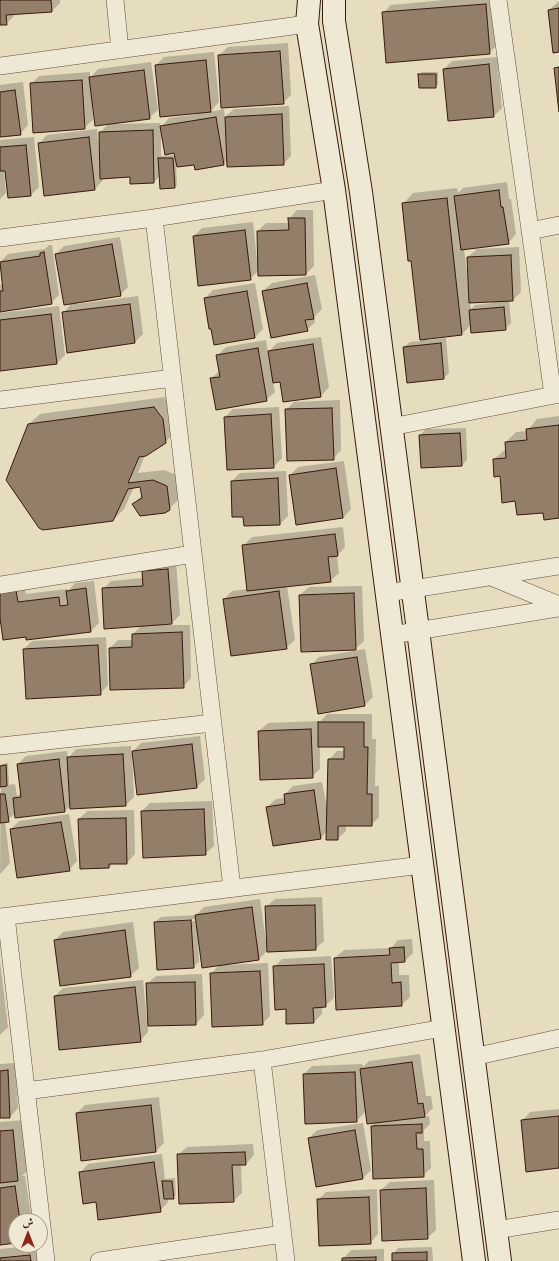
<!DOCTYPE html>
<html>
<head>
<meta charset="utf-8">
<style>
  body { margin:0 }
  #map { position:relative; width:559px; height:1261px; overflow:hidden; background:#e6dcbe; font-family:"Libre Caslon Text",Amiri,serif }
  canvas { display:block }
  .north { position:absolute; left:8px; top:1213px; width:40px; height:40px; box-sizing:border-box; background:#efe8d5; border:1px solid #a69585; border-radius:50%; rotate:0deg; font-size:11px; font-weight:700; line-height:16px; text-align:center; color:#38190c }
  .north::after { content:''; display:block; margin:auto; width:14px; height:18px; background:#8f2418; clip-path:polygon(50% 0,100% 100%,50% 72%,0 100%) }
</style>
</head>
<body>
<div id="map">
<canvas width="559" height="1261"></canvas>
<div class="north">ش</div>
</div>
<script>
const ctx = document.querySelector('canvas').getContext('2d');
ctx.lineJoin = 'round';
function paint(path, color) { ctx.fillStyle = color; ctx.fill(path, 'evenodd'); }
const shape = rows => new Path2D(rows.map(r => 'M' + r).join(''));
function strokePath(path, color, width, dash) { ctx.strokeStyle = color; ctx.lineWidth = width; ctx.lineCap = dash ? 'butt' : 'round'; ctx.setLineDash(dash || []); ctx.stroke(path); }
paint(shape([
  [0,0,60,0,60,3,52,11,14,13,14,16,6,24,0,24],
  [445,0,494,0,497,45,489,53,383,13,391,5],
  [559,1,559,51,549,10],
  [288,43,291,95,283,103,222,107,219,55,228,47],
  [214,52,219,102,210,112,224,109,225,117,234,109,289,106,291,156,283,164,227,160,224,164,194,163,176,166,177,185,174,187,160,176,154,182,131,176,103,177,103,180,95,189,39,143,47,135,97,129,98,142,100,142,100,133,109,123,92,103,93,120,84,128,31,84,39,76,90,72,90,78,98,69,151,62,158,110,149,118,113,123,113,124,160,123,161,127,169,118,198,114,156,65,164,57],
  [161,132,162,132,176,155,161,156],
  [497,57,502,108,494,116,444,69,452,61],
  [422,72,438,72,438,84,436,87,420,74],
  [23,82,28,125,20,134,0,136,0,85],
  [34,137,39,187,31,195,6,170,4,170,6,193,0,199,0,140],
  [507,182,509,199,511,199,516,234,508,243,464,249,468,282,469,282,468,257,477,249,519,247,521,292,513,300,509,301,511,323,505,329,471,325,462,334,427,338,427,340,446,338,449,373,444,378,404,347,410,342,421,341,412,260,403,204,413,193,457,188,458,193,463,188],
  [493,301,493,303,475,305,471,309,470,302],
  [297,210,313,210,314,266,306,274,259,270,250,279,194,236,202,228,253,222,257,261,259,261,258,231,266,223,289,223,289,219],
  [120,237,128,287,120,295,76,302,77,304,138,296,143,334,135,342,68,352,63,313,73,302,56,254,64,246],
  [49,245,52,245,59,295,51,303,0,311,0,285,3,284,0,262,8,254,45,249],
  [315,275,322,309,314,317,315,322,307,330,263,291,272,283],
  [255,283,263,329,255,337,205,298,213,290],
  [59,306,65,355,57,363,0,370,0,313],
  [321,337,329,387,321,396,281,380,273,382,275,392,266,400,211,379,220,370,218,355,226,347,266,340,268,352,277,343],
  [165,397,173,409,176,431,165,442,145,455,138,473,164,470,177,475,180,498,169,509,133,504,142,495,141,486,134,487,124,509,113,520,29,424,40,414],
  [340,400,341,450,333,459,286,410,294,402],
  [279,407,282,458,273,467,225,417,233,409],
  [559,416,559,517,516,500,494,459,506,449,506,442,516,432,527,431,537,419],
  [466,428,467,460,462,465,422,467,420,435,426,429],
  [344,461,351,509,343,518,290,475,298,467],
  [286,471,288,516,280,524,244,516,232,481,240,473],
  [343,527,345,547,337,556,339,573,330,581,287,586,295,640,286,648,224,599,232,591,248,589,244,545,252,537],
  [176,562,180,615,172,623,165,623,165,625,190,625,191,678,183,687,110,648,118,640,133,640,133,634,142,625,103,589,111,581,143,578,143,571,151,563],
  [23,578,26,594,67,589,67,592,75,583,94,581,99,623,91,631,27,636,0,611],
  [362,586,364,641,355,649,300,595,309,587],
  [106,637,108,685,100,694,24,649,32,641],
  [365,649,373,697,365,705,311,665,319,657],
  [327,714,372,714,372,739,376,739,375,786,379,786,379,817,371,825,346,825,346,831,337,839,327,831,321,838,273,845,267,807,276,799,285,798,285,794,293,786,322,782,328,812,329,760,337,751,345,751,345,746,320,746,320,769,312,777,259,731,268,723,321,721],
  [200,736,205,779,197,787,132,754,134,797,126,805,71,805,65,811,16,813,5,822,10,863,0,874,1,764,8,763,9,785,15,784,17,796,21,792,18,764,26,756,67,751,68,758,76,749,131,746,131,753,141,743],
  [212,801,214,846,205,854,142,811,150,803],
  [134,810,135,854,127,863,113,863,109,868,79,819,87,811],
  [69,814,77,861,69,870,11,829,19,821],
  [322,897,324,941,315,949,267,951,259,959,224,964,224,965,268,963,270,1016,262,1024,211,974,220,964,199,938,198,939,199,962,193,967,155,922,161,917,196,915,204,907,260,899,266,942,267,941,266,907,275,899],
  [196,919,196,921,160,923,160,921],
  [133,922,139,968,130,976,60,985,55,940,63,932],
  [412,939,413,953,405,961,399,961,399,975,409,975,410,997,401,1005,335,958,344,950,391,948,398,940],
  [331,956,334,998,325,1006,322,1006,322,1014,314,1022,287,1008,274,967,282,959],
  [0,961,8,1027,0,1035],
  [202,974,204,1015,196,1024,148,1025,148,1032,140,1041,55,996,63,988,143,980,147,1021,149,1021,147,984,156,976],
  [420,1054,426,1096,431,1096,433,1108,424,1117,429,1116,430,1124,424,1130,424,1141,430,1141,431,1168,423,1176,372,1126,376,1122,366,1111,356,1121,304,1074,312,1066,362,1064,363,1067,369,1061],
  [15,1063,18,1108,10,1117,0,1117,0,1064],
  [159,1097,164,1143,156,1151,77,1113,85,1105],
  [559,1109,559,1167,522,1121,530,1112],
  [23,1120,28,1170,22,1176,25,1176,32,1221,16,1221,16,1242,0,1244,0,1122],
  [363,1123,371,1170,363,1178,317,1186,309,1138,317,1130],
  [253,1144,254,1155,246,1164,241,1164,242,1193,233,1201,178,1155,187,1147],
  [162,1154,165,1179,175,1178,176,1195,173,1198,168,1198,168,1202,160,1211,96,1201,80,1173,88,1164],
  [434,1180,436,1230,427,1238,381,1190,390,1182],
  [377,1189,378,1234,370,1243,318,1200,326,1192],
  [40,1245,42,1261,0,1261,0,1249],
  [432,1247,433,1261,393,1261,393,1254,398,1248],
  [384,1249,384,1261,343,1261,343,1259,351,1250]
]), '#0003');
const building = shape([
  [0,0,51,0,52,12,6,15,7,25,0,25,0,0],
  [486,4,490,54,386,63,382,12,486,4],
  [559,8,559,52,553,53,548,10,559,8],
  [280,51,284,104,221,108,218,55,280,51],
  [206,60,211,112,160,117,155,65,206,60],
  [489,64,494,117,448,121,443,69,489,64],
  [559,67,559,112,554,68,559,67],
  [144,70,150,119,95,126,89,77,144,70],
  [418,74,436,74,436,88,419,88,418,74],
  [82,80,85,129,33,133,30,83,82,80],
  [15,90,21,135,0,137,0,92,15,90],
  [282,114,284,165,227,167,225,117,282,114],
  [216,117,224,165,195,170,194,165,177,167,174,153,165,155,160,126,216,117],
  [153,130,154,183,130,184,130,177,100,179,99,132,153,130],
  [89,137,95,190,44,196,38,143,89,137],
  [26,145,31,196,8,198,5,171,0,171,0,147,26,145],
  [158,158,173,158,175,188,160,189,158,158],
  [499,190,501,207,503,207,509,244,461,250,454,196,499,190],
  [447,198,462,335,420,340,411,261,408,261,402,203,447,198],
  [288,218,305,218,306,275,258,276,257,231,289,230,288,218],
  [245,230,251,280,198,286,193,236,245,230],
  [112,244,121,296,64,305,55,254,112,244],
  [44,252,52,304,0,312,0,291,3,291,0,262,40,256,40,253,44,252],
  [511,255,513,301,469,303,467,257,511,255],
  [307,283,314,319,305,320,308,331,271,338,262,291,307,283],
  [247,291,255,338,214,345,211,329,209,329,204,298,247,291],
  [130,304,135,343,67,353,62,312,130,304],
  [504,307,506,330,471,333,469,310,504,307],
  [51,314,57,364,0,371,0,320,51,314],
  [441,343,444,379,407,383,403,347,441,343],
  [313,344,321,397,283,402,280,382,273,383,268,351,313,344],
  [258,348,267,401,216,410,210,378,220,377,216,355,258,348],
  [154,407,163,419,166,443,146,456,139,457,128,483,153,480,167,486,170,510,165,513,140,516,132,504,142,498,140,487,128,489,113,521,43,530,39,528,6,480,28,424,154,407],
  [332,408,334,460,287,461,285,409,332,408],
  [271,414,274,468,227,470,224,417,271,414],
  [559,425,559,518,544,520,543,513,517,515,515,501,502,503,500,476,494,477,493,459,506,458,505,442,527,440,526,429,559,425],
  [460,433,462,466,421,468,419,435,460,433],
  [336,468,343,518,296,525,289,475,336,468],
  [278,478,280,525,244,526,243,517,232,517,231,481,278,478],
  [335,534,338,556,328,557,331,582,247,591,242,545,335,534],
  [168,569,172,624,104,629,102,588,143,586,142,571,168,569],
  [15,585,18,602,59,597,60,606,68,605,66,591,86,588,91,632,26,640,26,637,3,640,0,618,0,587,15,585],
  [279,591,287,649,231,656,223,599,279,591],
  [354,593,356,650,301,652,299,595,354,593],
  [182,632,184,688,110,690,109,648,132,647,132,634,182,632],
  [98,645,101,695,26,699,23,649,98,645],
  [357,657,365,706,318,714,310,664,357,657],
  [318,722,364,722,364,747,368,747,367,794,372,794,372,826,338,826,338,840,326,840,328,759,344,759,344,747,318,747,318,722],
  [311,729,313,778,260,780,258,731,311,729],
  [192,744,197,788,137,795,132,751,192,744],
  [123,754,126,806,70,809,67,757,123,754],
  [59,759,65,812,15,818,13,798,21,797,17,764,59,759],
  [6,765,7,786,0,787,0,766,6,765],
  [314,790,321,839,273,846,266,807,285,804,284,794,314,790],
  [0,794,5,794,9,822,0,823,0,794],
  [204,809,206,855,143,858,141,811,204,809],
  [126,818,127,864,109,864,109,868,80,869,78,819,126,818],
  [61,822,70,871,17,878,10,829,61,822],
  [315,905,316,950,267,952,265,906,315,905],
  [252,907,259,960,202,968,195,915,252,907],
  [191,920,194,968,157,970,154,922,191,920],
  [125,930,131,977,60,986,54,940,125,930],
  [404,947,405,962,391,963,392,983,401,982,402,1006,336,1010,334,958,390,955,389,948,404,947],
  [324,964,326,1007,313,1008,314,1023,286,1024,286,1009,275,1010,273,966,324,964],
  [260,971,263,1025,212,1027,210,973,260,971],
  [195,982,196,1025,148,1026,146,983,195,982],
  [135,987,141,1042,59,1050,54,996,135,987],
  [412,1062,418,1104,423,1103,425,1117,367,1124,360,1069,412,1062],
  [8,1070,10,1118,0,1118,0,1071,8,1070],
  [355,1072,357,1122,305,1124,303,1074,355,1072],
  [151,1105,156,1152,81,1161,76,1113,151,1105],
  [559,1116,559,1168,526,1172,521,1120,559,1116],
  [422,1124,422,1133,416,1133,417,1149,423,1149,424,1177,373,1179,371,1126,422,1124],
  [13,1130,18,1181,0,1183,0,1131,13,1130],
  [355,1130,363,1179,316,1187,308,1138,355,1130],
  [245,1152,246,1165,232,1165,234,1202,179,1204,177,1154,245,1152],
  [154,1162,161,1212,98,1220,96,1202,83,1204,79,1172,154,1162],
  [162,1181,172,1181,174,1199,164,1199,162,1181],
  [15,1186,20,1221,16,1221,16,1243,0,1245,0,1188,15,1186],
  [426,1188,428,1239,382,1241,380,1190,426,1188],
  [369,1197,371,1244,319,1246,317,1199,369,1197],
  [427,1252,427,1261,392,1261,392,1253,427,1252],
  [30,1255,31,1261,0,1261,0,1258,30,1255],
  [376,1257,376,1261,342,1261,342,1258,376,1257]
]);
paint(building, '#927e69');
strokePath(building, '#38190c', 1);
const street = shape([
  [115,0,120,50],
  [498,0,553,395],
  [0,66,307,24],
  [154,218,232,888],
  [530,231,559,225],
  [0,238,154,218,334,190],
  [0,400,173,378],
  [391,427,559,394],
  [491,577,559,605],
  [0,585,193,554],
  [387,593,559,566],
  [392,635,559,608],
  [0,746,213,723],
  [6,916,46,1261],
  [0,917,422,865],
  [473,1057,559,1038],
  [262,1060,286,1261],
  [26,1091,262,1060,443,1028],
  [496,1230,559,1220],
  [99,1261,283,1234]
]);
const secondary = shape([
  [309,0,307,24,334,190,474,1261],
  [334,0,334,21,361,192,500,1261]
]);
strokePath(street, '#644a38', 18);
strokePath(secondary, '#38190c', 24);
strokePath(street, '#efe8d5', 17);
strokePath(secondary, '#efe8d5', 22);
</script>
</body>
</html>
